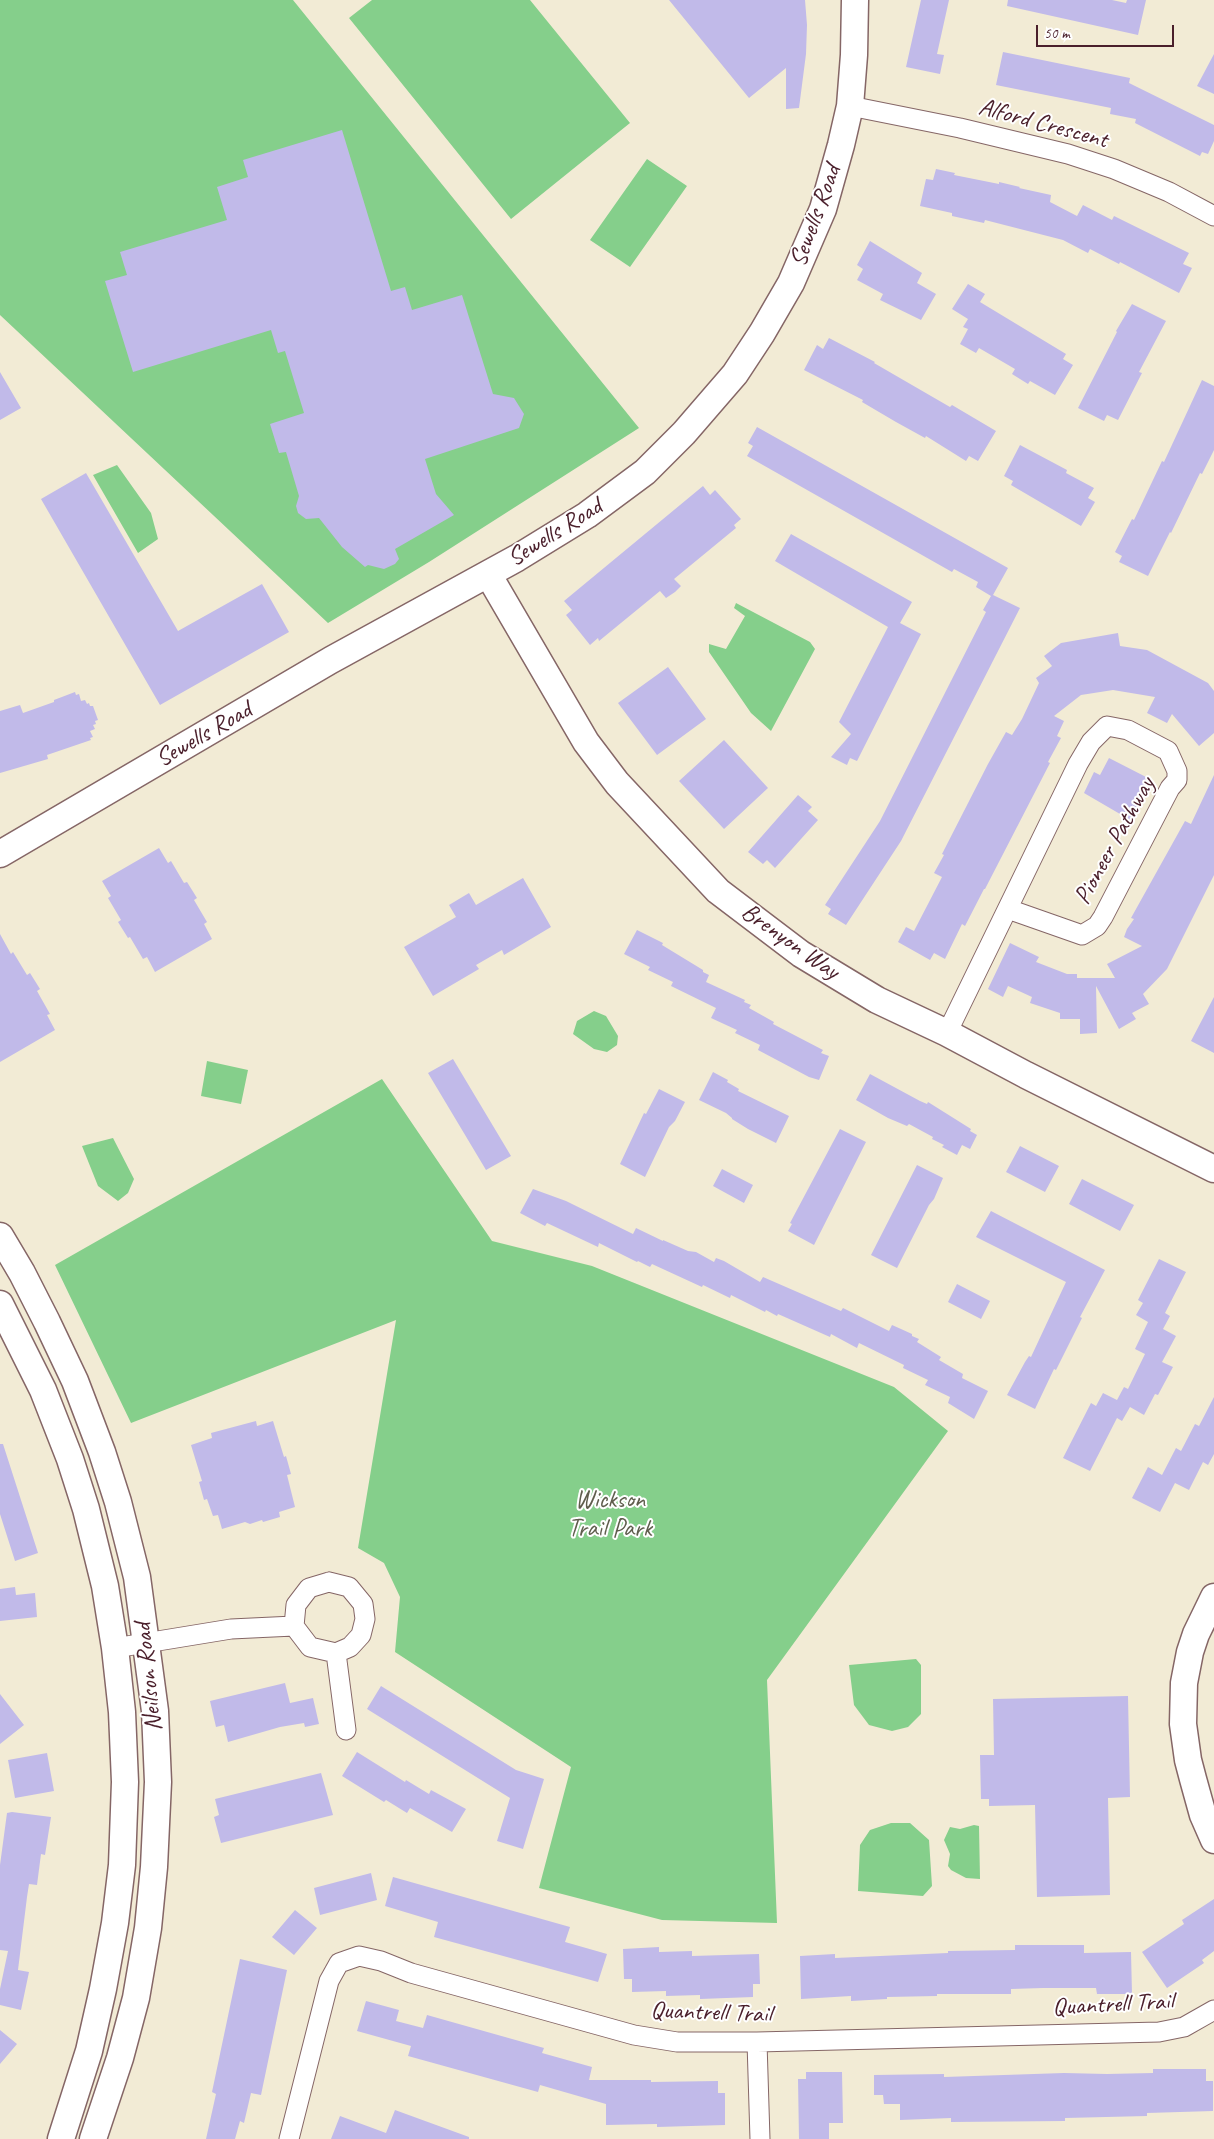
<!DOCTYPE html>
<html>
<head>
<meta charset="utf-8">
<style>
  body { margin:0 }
  #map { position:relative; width:1214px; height:2139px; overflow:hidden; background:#f2ebd5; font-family:Caveat,sans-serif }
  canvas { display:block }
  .scale { position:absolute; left:1036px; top:25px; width:138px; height:22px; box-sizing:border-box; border:2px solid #4a1f2b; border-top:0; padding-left:6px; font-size:15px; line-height:18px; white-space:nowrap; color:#4a1f2b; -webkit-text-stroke:4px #fff; paint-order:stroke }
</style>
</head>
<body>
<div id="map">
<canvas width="1214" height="2139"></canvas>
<div class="scale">50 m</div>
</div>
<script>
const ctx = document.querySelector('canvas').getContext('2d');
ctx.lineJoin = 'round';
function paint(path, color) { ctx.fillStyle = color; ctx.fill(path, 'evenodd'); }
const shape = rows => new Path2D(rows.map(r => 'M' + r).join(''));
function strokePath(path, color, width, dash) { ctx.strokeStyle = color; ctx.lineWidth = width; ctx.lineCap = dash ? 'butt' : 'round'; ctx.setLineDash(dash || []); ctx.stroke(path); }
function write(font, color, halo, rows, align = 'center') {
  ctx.font = font + ' Caveat,sans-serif'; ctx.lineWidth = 4; ctx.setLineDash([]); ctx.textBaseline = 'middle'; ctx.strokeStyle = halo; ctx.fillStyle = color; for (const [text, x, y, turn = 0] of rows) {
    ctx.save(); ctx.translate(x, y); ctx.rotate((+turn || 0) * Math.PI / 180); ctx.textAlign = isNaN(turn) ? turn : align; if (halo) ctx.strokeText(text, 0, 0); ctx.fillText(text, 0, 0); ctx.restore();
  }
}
paint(shape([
  [0,0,293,0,639,428,429,562,328,623,0,315],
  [372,0,530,0,630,123,511,219,349,18],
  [647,159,687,186,630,267,590,240],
  [117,465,151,513,158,539,138,553,93,475],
  [736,603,810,642,815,649,771,731,751,713,709,652,709,644,726,649,745,616,734,608],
  [594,1011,606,1016,618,1036,617,1045,607,1052,594,1049,573,1034,577,1021],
  [207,1061,248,1070,241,1104,201,1096],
  [382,1079,492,1241,592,1266,894,1387,948,1431,767,1680,777,1923,662,1920,539,1888,571,1767,395,1652,400,1597,384,1563,358,1548,396,1320,131,1423,55,1265],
  [113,1138,134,1179,128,1193,118,1201,98,1186,82,1146],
  [916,1659,921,1665,921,1714,908,1727,892,1731,869,1725,854,1705,849,1665],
  [891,1823,910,1823,929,1840,932,1886,923,1896,858,1891,860,1845,870,1830],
  [974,1825,979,1826,980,1879,966,1878,951,1870,948,1866,950,1854,944,1840,950,1827,960,1829]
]), '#85cf8b');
paint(shape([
  [669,0,805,0,807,25,806,54,799,108,786,109,786,68,749,98],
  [921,0,949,0,937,54,944,55,940,74,906,67],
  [1008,0,1112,0,1126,3,1127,0,1146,0,1138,35,1007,6],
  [1003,52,1130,78,1129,83,1214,125,1214,141,1208,154,1202,152,1200,156,1135,123,1136,119,1110,114,1111,108,996,85],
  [1214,54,1214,94,1197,86],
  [342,130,391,291,405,287,412,310,462,295,493,394,514,398,524,414,519,428,425,459,436,494,454,515,395,549,399,559,395,564,384,569,368,565,365,567,342,547,319,518,306,519,298,513,296,506,299,496,286,452,279,453,270,424,304,413,285,351,278,353,271,330,133,372,105,281,127,275,120,252,227,220,217,187,248,177,243,160],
  [936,169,955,173,954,175,999,184,999,182,1020,187,1019,188,1051,195,1050,202,1077,216,1083,205,1112,220,1114,216,1189,253,1183,264,1192,268,1179,293,1120,262,1119,264,1090,249,1088,253,1063,240,985,220,984,223,952,216,952,213,920,206,926,179,933,180],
  [870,241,922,273,917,283,936,294,921,320,880,300,883,294,857,280,863,269,857,265],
  [968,284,985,294,980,302,1066,354,1063,359,1073,365,1055,395,1030,381,1028,384,1012,374,1015,369,979,348,976,353,960,344,968,329,963,327,968,319,952,309],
  [1132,304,1166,321,1139,372,1142,373,1118,420,1107,415,1104,421,1078,408,1117,332,1116,331],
  [829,338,875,362,874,363,950,407,952,405,996,431,978,461,969,456,966,461,926,436,925,438,896,422,862,402,863,400,804,370,817,345,823,349],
  [0,372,21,408,0,420],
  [1202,380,1214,386,1214,450,1202,474,1200,473,1171,533,1170,532,1148,576,1119,562,1122,556,1115,552,1132,519,1134,520,1162,461,1164,462],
  [757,427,1008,568,993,595,1020,608,901,841,846,925,828,914,831,909,825,905,880,821,986,612,983,610,991,596,976,587,978,582,954,569,952,572,747,456,753,446,748,443],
  [1020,445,1067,470,1066,473,1094,488,1088,498,1095,502,1081,526,1011,485,1013,481,1004,476],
  [86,473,178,631,262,584,289,632,160,705,41,499],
  [703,486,710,495,715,490,741,519,734,525,736,528,674,579,681,586,675,592,666,598,660,591,599,641,598,638,590,645,566,615,572,610,564,601],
  [791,534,912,602,900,623,921,634,857,761,850,758,847,765,831,757,851,734,839,722,888,627,775,561],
  [1118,633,1120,646,1147,650,1208,683,1214,691,1214,733,1199,746,1172,714,1167,723,1147,713,1155,697,1113,690,1081,695,1054,716,1064,721,1057,736,1061,738,1048,762,1050,763,985,889,984,889,965,926,962,924,945,959,934,953,930,960,898,942,906,927,914,931,942,877,934,873,944,855,942,854,988,764,1006,732,1012,735,1022,719,1039,683,1036,678,1052,666,1044,656,1061,643],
  [668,667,706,719,657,755,618,703],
  [75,692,76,695,79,694,81,701,85,700,87,704,89,703,90,706,93,706,98,720,95,721,96,724,93,725,95,729,90,731,93,737,90,738,91,740,47,755,48,759,0,773,0,711,20,705,23,713,54,702,54,700],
  [724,740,768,788,724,829,679,781],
  [1109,758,1148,778,1138,798,1142,800,1132,821,1084,793,1094,772,1100,775],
  [1214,775,1214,875,1167,969,1143,994,1149,1004,1132,1013,1136,1019,1119,1029,1096,986,1097,1033,1080,1034,1080,1019,1060,1019,1060,1013,1030,1003,1032,997,1008,986,1003,997,988,989,1010,943,1039,957,1036,962,1067,974,1077,974,1077,978,1115,978,1107,964,1142,946,1124,937,1127,929,1134,919,1131,918,1185,821,1191,824],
  [798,795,812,807,808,811,818,820,775,868,767,860,763,864,748,852],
  [159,848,168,863,171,861,184,883,187,882,197,898,194,900,207,922,204,924,212,939,155,972,147,957,143,959,130,937,128,938,118,922,121,920,108,898,111,896,102,881],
  [523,878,551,927,504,955,502,950,476,965,479,969,433,996,404,947,456,917,449,905,469,893,476,905],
  [637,930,663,943,662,945,703,970,703,972,709,975,706,982,745,1000,744,1002,751,1005,749,1008,774,1022,773,1024,823,1050,821,1053,829,1056,819,1080,809,1077,758,1050,760,1045,735,1033,737,1030,711,1018,716,1008,671,986,673,982,648,970,650,967,624,954],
  [0,934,11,954,13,952,27,975,30,973,40,989,37,991,50,1014,47,1015,55,1030,0,1062],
  [1214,997,1214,1053,1191,1041],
  [453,1059,511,1156,486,1170,428,1073],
  [713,1072,728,1080,727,1082,739,1089,738,1091,789,1116,776,1143,748,1129,732,1119,732,1118,726,1113,699,1100],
  [870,1074,920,1101,927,1104,928,1102,971,1129,970,1131,977,1135,970,1149,962,1145,957,1155,942,1147,944,1145,932,1139,933,1137,909,1124,907,1126,888,1118,856,1100],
  [659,1089,685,1102,675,1121,669,1127,645,1177,620,1164,644,1113,646,1114],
  [840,1129,866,1142,814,1245,788,1231,792,1224,790,1223],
  [1020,1146,1059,1166,1045,1192,1006,1172],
  [917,1165,943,1178,934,1199,929,1205,897,1268,871,1255],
  [722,1169,753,1185,744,1203,713,1186],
  [1082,1179,1134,1205,1120,1231,1069,1204],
  [533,1189,566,1201,633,1234,636,1228,663,1241,663,1240,688,1251,696,1252,714,1262,716,1258,724,1261,760,1282,763,1277,841,1311,843,1308,889,1331,892,1325,901,1329,912,1334,912,1336,919,1339,917,1342,941,1357,939,1360,963,1374,962,1378,988,1391,974,1419,948,1403,950,1397,925,1385,928,1380,903,1368,904,1365,859,1343,857,1348,831,1334,830,1337,778,1314,777,1316,766,1310,765,1312,731,1295,730,1298,703,1285,702,1287,652,1264,650,1267,638,1261,637,1262,599,1243,598,1247,547,1223,545,1226,520,1213],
  [991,1211,1105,1270,1080,1317,1082,1318,1056,1370,1054,1369,1035,1409,1007,1395,1025,1362,1029,1356,1031,1357,1066,1282,976,1237],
  [1159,1259,1186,1272,1165,1313,1170,1316,1163,1329,1176,1336,1162,1362,1173,1367,1158,1395,1155,1394,1144,1415,1130,1407,1122,1421,1117,1418,1090,1471,1063,1458,1091,1403,1096,1406,1103,1393,1117,1400,1124,1387,1128,1389,1145,1354,1135,1349,1148,1322,1136,1315,1143,1303,1138,1300],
  [957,1284,990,1301,981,1319,948,1302],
  [1214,1397,1214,1454,1208,1465,1203,1462,1189,1490,1175,1483,1160,1512,1132,1498,1148,1467,1162,1475,1176,1448,1181,1451,1195,1424,1199,1426],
  [256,1421,257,1426,273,1421,284,1457,286,1456,291,1474,287,1475,295,1507,279,1512,280,1517,263,1522,262,1520,250,1524,245,1522,222,1529,218,1515,213,1516,207,1499,204,1500,199,1482,202,1481,191,1445,212,1438,211,1433],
  [0,1444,3,1444,38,1553,15,1561,0,1514],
  [15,1587,16,1595,35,1593,37,1617,0,1621,0,1589],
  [285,1683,290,1703,313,1698,319,1724,305,1727,304,1723,280,1727,228,1742,224,1725,216,1727,210,1701],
  [381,1686,516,1770,544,1779,523,1849,497,1841,510,1798,367,1709],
  [0,1694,24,1725,0,1744],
  [1128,1696,1130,1797,1108,1798,1110,1895,1037,1897,1035,1805,989,1806,989,1799,981,1799,980,1755,994,1755,993,1699],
  [357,1752,405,1782,406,1780,429,1794,431,1790,466,1809,452,1832,410,1808,407,1813,386,1800,384,1802,342,1776],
  [47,1753,54,1791,15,1798,8,1760],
  [321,1773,333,1815,221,1843,214,1817,219,1815,215,1799],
  [12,1812,51,1817,45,1855,41,1854,37,1885,29,1884,27,1897,18,1970,29,1972,21,2010,0,2005,0,1989,8,1951,0,1950,0,1865,7,1813],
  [371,1873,377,1900,320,1915,314,1888],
  [393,1877,570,1927,565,1942,607,1954,598,1982,434,1937,438,1922,385,1906],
  [1214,1899,1214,1951,1202,1960,1204,1963,1167,1988,1142,1952,1184,1924,1182,1920],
  [295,1910,317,1928,294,1955,272,1937],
  [1015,1945,1084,1945,1084,1953,1131,1952,1132,1994,1097,1994,1096,1988,1043,1988,1011,1989,1011,1994,937,1994,937,1996,887,1997,887,1999,851,2001,851,1996,801,1999,800,1956,835,1954,835,1958,948,1953,948,1951,1015,1950],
  [659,1947,659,1952,692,1951,692,1956,759,1954,760,1984,753,1984,753,1997,700,1999,700,1995,666,1996,666,1991,632,1992,632,1979,624,1979,623,1949],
  [240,1959,287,1970,261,2095,251,2093,244,2123,240,2121,235,2139,206,2139,216,2094,212,2092],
  [366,2001,399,2010,396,2021,423,2028,427,2015,544,2048,542,2053,592,2067,589,2080,651,2080,651,2082,718,2081,718,2093,725,2093,725,2125,657,2127,657,2124,606,2125,606,2104,540,2085,538,2092,408,2056,411,2046,357,2031],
  [0,2030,17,2044,0,2064],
  [1153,2069,1206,2069,1206,2081,1213,2081,1213,2111,1147,2113,1147,2116,1065,2118,1065,2121,951,2122,951,2118,900,2120,900,2104,884,2104,883,2095,874,2095,874,2075,944,2074,944,2077,1064,2073,1107,2074,1153,2073],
  [806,2072,842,2072,843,2123,829,2123,829,2139,799,2139,798,2079,806,2079],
  [395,2110,469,2137,469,2139,331,2139,340,2116,386,2133]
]), '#c1bae9');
const street = shape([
  [850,106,960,128,1068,154,1114,169,1169,192,1214,216],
  [947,1033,1078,764,1091,742,1107,726,1128,730,1168,751,1177,771,1177,780,1170,788,1103,917,1097,926,1082,935,1008,909],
  [329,1582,349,1587,363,1604,365,1619,361,1635,350,1647,336,1653,310,1647,294,1626,296,1605,309,1588,329,1582],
  [115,1648,231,1629,294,1626],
  [336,1653,346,1730],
  [757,2042,760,2139],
  [289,2139,329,1981,339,1963,359,1956,381,1961,411,1973,634,2035,677,2042,757,2042,1159,2032,1184,2027,1214,2010]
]);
const secondary = shape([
  [488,574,586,742,617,783,718,891,801,954,877,1000,947,1033,1026,1075,1214,1169],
  [0,854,331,660,517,558,587,515,645,472,684,433,735,374,762,333,791,283,823,209,841,145,850,106,854,55,855,0],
  [0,1236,22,1273,47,1322,75,1381,102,1452,118,1502,137,1577,155,1711,158,1782,154,1867,148,1928,136,1998,120,2058,93,2139],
  [0,1304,43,1390,70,1459,86,1509,105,1586,115,1648,122,1712,125,1782,122,1865,115,1923,103,1989,89,2051,61,2139],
  [1214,1597,1196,1634,1190,1652,1184,1683,1183,1724,1188,1760,1193,1779,1203,1815,1214,1840]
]);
strokePath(street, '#856666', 21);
strokePath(secondary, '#856666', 29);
strokePath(street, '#fff', 19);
strokePath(secondary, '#fff', 26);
write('25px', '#4a1f2b', '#fff', [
  ["Alford Crescent",1043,124,15],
  ["Sewells Road",816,216,-70],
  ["Sewells Road",555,533,-32],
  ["Sewells Road",204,735,-30],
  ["Pioneer Pathway",1115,841,-61],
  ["Brenyon Way",790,942,35],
  ["Neilson Road",149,1677,-96],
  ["Quantrell Trail",1113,2005,-3],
  ["Quantrell Trail",711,2013,2]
]);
write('25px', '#5f5d4d', '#fff', [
  ["Wickson",610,1500],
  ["Trail Park",610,1529]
]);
</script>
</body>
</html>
